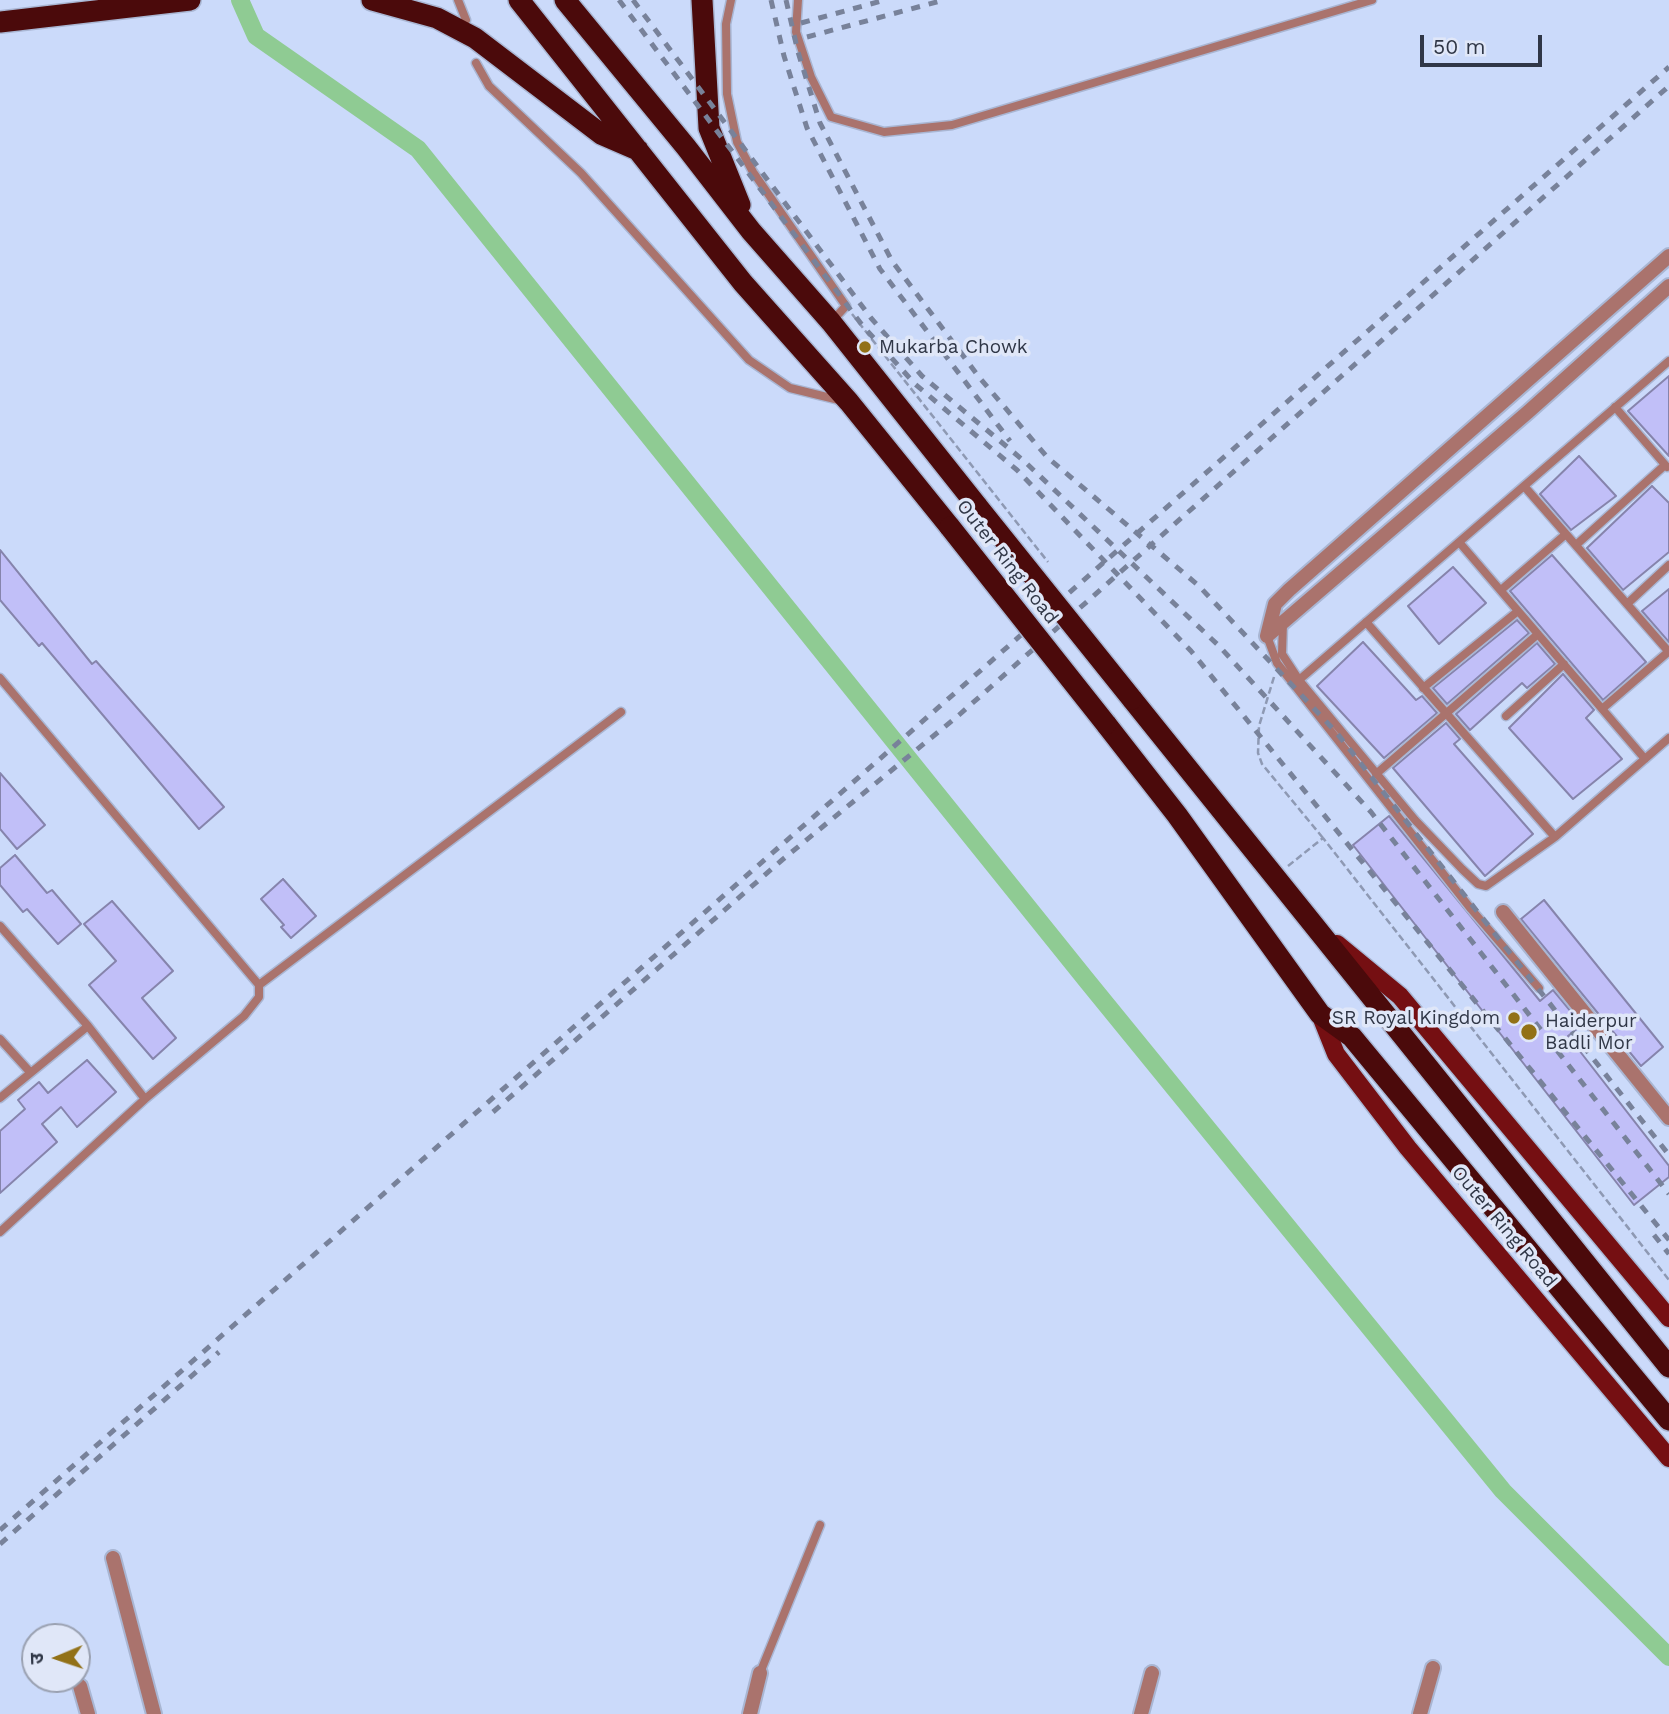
<!DOCTYPE html>
<html>
<head>
<meta charset="utf-8">
<style>
  body { margin:0 }
  #map { position:relative; width:1669px; height:1714px; overflow:hidden; background:#cbdafa; font-family:"Work Sans","Noto Sans Devanagari",sans-serif }
  canvas { display:block }
  .north { position:absolute; left:21px; top:1623px; width:70px; height:70px; box-sizing:border-box; background:#e0e7f8; border:2px solid #9aa1b1; border-radius:50%; rotate:268deg; font-size:19px; font-weight:700; line-height:28px; text-align:center; color:#303747 }
  .north::after { content:''; display:block; margin:auto; width:24px; height:32px; background:#927117; clip-path:polygon(50% 0,100% 100%,50% 72%,0 100%) }
  .scale { position:absolute; left:1420px; top:35px; width:122px; height:32px; box-sizing:border-box; border:4px solid #303747; border-top:0; padding-left:9px; font-size:21px; line-height:24px; white-space:nowrap; color:#303747; -webkit-text-stroke:5px #e0e7f8; paint-order:stroke }
</style>
</head>
<body>
<div id="map">
<canvas width="1669" height="1714"></canvas>
<div class="north">उ</div>
<div class="scale">50 m</div>
</div>
<script>
const ctx = document.querySelector('canvas').getContext('2d');
ctx.lineJoin = 'round';
const shape = rows => new Path2D(rows.map(r => 'M' + r).join(''));
function strokePath(path, color, width, dash) { ctx.strokeStyle = color; ctx.lineWidth = width; ctx.lineCap = dash ? 'butt' : 'round'; ctx.setLineDash(dash || []); ctx.stroke(path); }
function paint(path, color) { ctx.fillStyle = color; ctx.fill(path, 'evenodd'); }
function write(font, color, halo, rows, align = 'center') {
  ctx.font = font + ' "Work Sans",sans-serif'; ctx.lineWidth = 7; ctx.setLineDash([]); ctx.textBaseline = 'middle'; ctx.strokeStyle = halo; ctx.fillStyle = color; for (const [text, x, y, turn = 0] of rows) {
    ctx.save(); ctx.translate(x, y); ctx.rotate((+turn || 0) * Math.PI / 180); ctx.textAlign = isNaN(turn) ? turn : align; if (halo) ctx.strokeText(text, 0, 0); ctx.fillText(text, 0, 0); ctx.restore();
  }
}
strokePath(shape([
  [240,0,256,36,418,149,1088,982,1503,1491,1669,1657]
]), '#8fcb93', 18);
const building = shape([
  [1669,376,1669,456,1628,411,1669,376],
  [1579,456,1616,496,1571,530,1540,494,1579,456],
  [1652,486,1669,503,1669,552,1623,590,1587,548,1652,486],
  [0,550,92,664,96,661,224,807,199,829,42,643,39,646,0,600,0,550],
  [1552,555,1646,662,1603,700,1510,591,1552,555],
  [1453,567,1486,603,1439,644,1408,606,1453,567],
  [1669,589,1669,642,1642,611,1669,589],
  [1517,620,1529,633,1447,704,1433,688,1517,620],
  [1363,642,1416,700,1422,696,1437,713,1384,758,1317,686,1363,642],
  [1537,643,1555,664,1527,688,1522,683,1470,730,1456,714,1537,643],
  [1563,674,1594,710,1586,718,1622,759,1573,799,1509,728,1563,674],
  [1446,723,1460,739,1454,744,1533,834,1485,876,1393,768,1446,723],
  [0,773,45,825,17,849,0,829,0,773],
  [1389,816,1540,1001,1553,990,1582,1025,1568,1036,1669,1166,1669,1177,1634,1205,1353,845,1389,816],
  [15,855,47,893,52,890,81,924,58,944,27,909,23,912,0,885,0,868,15,855],
  [283,879,316,916,291,938,281,927,284,925,261,899,283,879],
  [1544,900,1663,1047,1641,1066,1521,919,1544,900],
  [112,901,173,971,142,998,176,1038,153,1059,89,985,116,961,84,924,112,901],
  [87,1060,116,1092,77,1127,61,1107,42,1124,57,1142,0,1193,0,1131,25,1109,18,1100,39,1082,48,1093,87,1060]
]);
paint(building, '#c1bff8');
strokePath(building, '#8684ac', 2);
const lane = shape([
  [458,0,466,20],
  [731,0,726,24,727,94,737,142,753,172,846,306,833,320],
  [798,0,796,32,811,77,831,117,884,132,952,125,1372,0],
  [476,63,489,86,581,173,749,360,790,388,843,401],
  [1615,407,1667,467],
  [1524,486,1669,652],
  [1459,542,1645,759],
  [1576,545,1665,465],
  [1501,590,1566,534],
  [1627,604,1669,565],
  [1366,622,1555,837],
  [1283,623,1282,654,1299,680,1415,820,1462,869,1478,884,1486,886,1555,837,1669,738],
  [1267,636,1277,663,1471,909,1539,988],
  [0,678,259,985,259,997,244,1016,145,1099,0,1232],
  [1299,680,1669,361],
  [1423,688,1518,611],
  [1602,709,1668,652],
  [1506,716,1564,664],
  [1376,774,1538,634],
  [0,926,88,1026,145,1099],
  [259,985,621,712],
  [0,1039,30,1072],
  [0,1098,88,1026],
  [760,1673,820,1525]
]);
const street = shape([
  [1267,636,1275,604,1289,590,1669,256],
  [1267,636,1528,412,1669,286],
  [1503,912,1669,1118],
  [113,1558,154,1714],
  [80,1686,88,1714],
  [750,1714,760,1673],
  [1141,1714,1152,1673],
  [1420,1714,1433,1668]
]);
const primary = shape([
  [1337,944,1400,996,1669,1318],
  [1320,1014,1336,1054,1408,1148,1669,1458]
]);
const highway = shape([
  [372,0,437,18,475,38,601,134,638,150],
  [519,0,743,283,849,402,950,527],
  [565,0,686,147,751,231,831,322,978,507],
  [702,0,709,128,740,205],
  [0,22,190,0],
  [1132,699,1669,1367],
  [1106,724,1177,815,1320,1014,1352,1037,1669,1420]
]);
strokePath(lane, '#a9b6d3', 11);
strokePath(street, '#a9b6d3', 18);
strokePath(primary, '#a9b6d3', 21);
strokePath(highway, '#a9b6d3', 24);
strokePath(shape([
  [852,314,1048,562],
  [1274,677,1259,726,1258,753,1262,764,1323,838],
  [1288,866,1323,838,1669,1280]
]), '#8e99b3', 2.5, [7, 3.5]);
strokePath(lane, '#aa736d', 8);
strokePath(street, '#aa736d', 14);
strokePath(primary, '#750f12', 18);
strokePath(highway, '#4b0a0b', 21);
strokePath(shape([
  [619,0,862,325,915,384,1017,470,1191,651,1669,1240],
  [633,0,871,318,922,376,1024,461,1219,646,1371,812,1669,1194],
  [771,0,784,56,807,128,880,269,1010,441],
  [786,0,798,52,820,123,892,261,979,377,1047,457,1199,586,1336,732,1669,1155],
  [801,23,885,0],
  [807,37,944,0],
  [493,1112,782,860,959,715,1669,86],
  [1654,1235,1669,1254],
  [0,1530,1669,67],
  [0,1544,219,1352]
]), '#78829a', 5, [9, 9]);
const highwayBridge = shape([
  [978,507,1132,699],
  [950,527,1106,724]
]);
strokePath(highwayBridge, '#a9b6d3', 24, []);
strokePath(highwayBridge, '#4b0a0b', 21);
for (const [x, y, r, color] of [
  [865,347,7,"#927117"],
  [1514,1018,7,"#927117"],
  [1529,1032,9,"#927117"]
]) { const dot = new Path2D(); dot.arc(x, y, r, 0, 2 * Math.PI); ctx.fillStyle = color; ctx.fill(dot); strokePath(dot, '#e0e7f8', 2.5); }
write('19px', '#303747', '#e0e7f8', [
  ["Mukarba Chowk",879,347],
  ["SR Royal Kingdom",1500,1018,"right"],
  ["Haiderpur",1545,1021],
  ["Badli Mor",1545,1043]
], 'left');
write('19px', '#303747', '#e0e7f8', [
  ["Outer Ring Road",1007,562,52],
  ["Outer Ring Road",1504,1227,50]
]);
</script>
</body>
</html>
